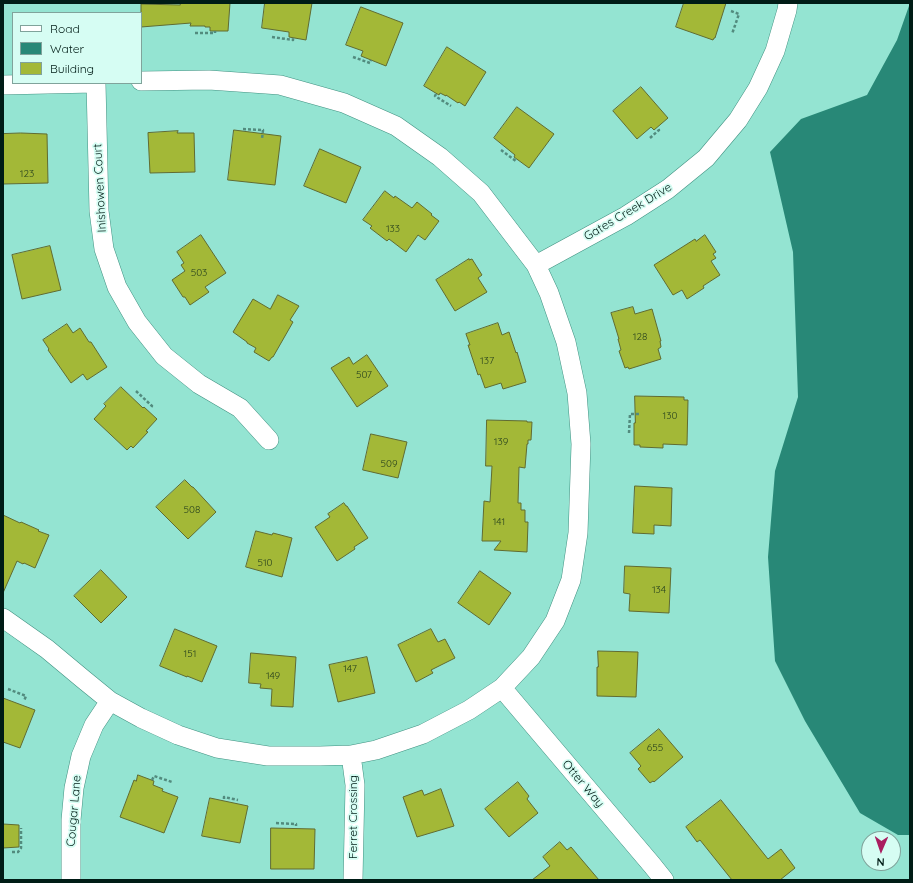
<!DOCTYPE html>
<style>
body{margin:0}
#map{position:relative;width:913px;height:883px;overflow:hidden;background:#94e4d2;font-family:Quicksand,sans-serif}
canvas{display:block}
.frame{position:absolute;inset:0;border:4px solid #001c16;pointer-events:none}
.legend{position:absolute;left:12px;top:12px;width:130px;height:72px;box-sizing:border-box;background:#d6fdf3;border:1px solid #80a39b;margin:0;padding:5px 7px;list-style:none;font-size:12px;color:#001c16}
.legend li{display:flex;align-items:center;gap:8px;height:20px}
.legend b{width:20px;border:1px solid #80a39b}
.north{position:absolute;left:861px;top:831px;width:40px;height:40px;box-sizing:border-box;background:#d6fdf3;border:1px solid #80a39b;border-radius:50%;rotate:182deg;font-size:11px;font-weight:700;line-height:16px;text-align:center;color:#001c16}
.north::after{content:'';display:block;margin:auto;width:14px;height:18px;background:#aa1e60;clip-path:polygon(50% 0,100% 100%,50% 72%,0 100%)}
</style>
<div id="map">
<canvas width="913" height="883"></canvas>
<div class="frame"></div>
<ul class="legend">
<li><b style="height:5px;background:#fff"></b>Road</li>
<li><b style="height:11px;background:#288877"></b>Water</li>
<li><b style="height:11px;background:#a3b837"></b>Building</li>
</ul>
<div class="north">N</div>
</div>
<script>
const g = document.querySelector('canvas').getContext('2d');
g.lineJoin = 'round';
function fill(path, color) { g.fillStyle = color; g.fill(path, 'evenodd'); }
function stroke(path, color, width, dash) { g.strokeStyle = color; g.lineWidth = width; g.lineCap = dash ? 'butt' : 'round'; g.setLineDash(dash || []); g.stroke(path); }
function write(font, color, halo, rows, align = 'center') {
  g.font = font + ' Quicksand,sans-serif'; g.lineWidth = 3.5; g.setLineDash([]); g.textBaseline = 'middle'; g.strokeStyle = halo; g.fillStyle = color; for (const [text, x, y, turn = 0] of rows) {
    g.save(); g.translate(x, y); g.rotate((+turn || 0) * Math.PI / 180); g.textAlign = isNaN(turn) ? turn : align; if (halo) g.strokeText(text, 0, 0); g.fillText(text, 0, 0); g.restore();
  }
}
const water = new Path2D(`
 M910,3v832h-12l-38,-22 -55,-92 -30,-60 -7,-104 7,-86 23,-74 -5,-145 -23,-100 31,-33 66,-24 30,-55z`);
const building = new Path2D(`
 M180,3h50l-2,28h-18v-4h-5v-1h-15l1,-3 -50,4v-23l39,1z
 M265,3h47l-6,37 -17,-3v-5l-27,-4z
 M684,3h42l-11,35h-1l-1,2 -37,-13z
 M361,7l42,16 -17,43 -25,-10 2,-5 -17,-6z
 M447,47l39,25 -21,34 -6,-4 -1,1 -12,-8v1l-6,-3 -1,2 -15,-9z
 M641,87l27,31 -14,12 -3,-3 -14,12 -24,-28z
 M517,107l37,27 -25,34 -15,-11 1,-2 -21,-17z
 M234,130l47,6 -6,49 -47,-5z
 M178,131l-1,2h17l1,39 -45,1 -2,-40z
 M21,133l26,1 1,49 -45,1v-50z
 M320,149l41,18 -15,36 -42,-17z
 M385,191l9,7 1,-2 17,12 5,-6 15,12 -1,1 8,6 -14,19 -7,-5 -12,17 -17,-13 -2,2 -17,-13 2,-2 -9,-6z
 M201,235l25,38 -21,14 4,5 -19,13 -5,-8h-2l-11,-17 13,-9 -4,-6 3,-2 -7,-11z
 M705,235l11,17 -3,2 3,4 -5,3 9,14 -17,11 1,2 -17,11 -5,-9 -9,5 -19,-30 41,-26 1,2z
 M50,246l11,44 -39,9 -10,-44z
 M469,259v1l3,-1 10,16 -4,3 9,14 -32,19 -19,-31z
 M278,295l21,11 -9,14 3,2 -20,35h-1l-3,4 -15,-9 2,-4 -9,-5v-1l-14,-10 20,-33 17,10z
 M633,307l2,7 17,-5 9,32h-1l1,6 -3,2 3,10 -32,10 -1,-2 -3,1 -6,-17 2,-1 -3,-11h1l-8,-26z
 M498,323l4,12 7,-3 7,21 1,-1 9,30 -23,7 -2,-6 -16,5 -5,-14 -2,1 -10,-30h2l-4,-11z
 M67,324l6,9 7,-5 9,14h2l16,25 -20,13 -4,-6 -12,9 -23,-33 1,-1 -6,-9z
 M367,355l21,31 -31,21 -26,-39 18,-11 4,7z
 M121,387l22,21 1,-1 13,12 -11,12 2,1 -15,16 -2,-2 -4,4 -33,-31 12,-13 -2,-2z
 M635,396l49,1v3h4l-1,45 -24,-1v4l-23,-1v-2h-6v-22h1z
 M487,420l40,1v1h5l-1,18h-3v4h-1l-2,24 -6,-1 -1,36h3v7h4v12h3l-1,30 -33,-2 7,-9h-19l2,-40 6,1 2,-36h-6z
 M371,434l36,8 -9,36 -35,-8z
 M185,480l7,7h1l23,25 -28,27 -32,-32z
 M635,486l37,2 -1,38 -17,-1v9l-21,-1z
 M344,503l2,3h1l21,32 -14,9 1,2 -18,12 -22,-34 15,-10 -2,-3z
 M3,515l17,8 1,-1 18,8 -1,1 11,4 -14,33 -11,-5 -1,1 -6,-3 -14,32z
 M256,531l16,4 1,-2 19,5 -10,39 -36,-10z
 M625,566l46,2 -2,45 -40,-2 1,-17 -6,-1z
 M101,570l26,27 -26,26 -27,-27z
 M480,571l31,22 -22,32 -31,-22z
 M175,629l42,17 -15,36 -15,-6v1l-27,-11z
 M431,629l7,13 7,-3 10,19 -24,12 2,3 -17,9 -18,-37z
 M598,651l40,1 -2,45 -39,-1v-29h1z
 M251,653l45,4 -3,50 -22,-1 1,-17 -12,-1 1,-4 -12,-1z
 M367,657l8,36 -37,9 -9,-37z
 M3,698l32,12 -15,38 -17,-6z
 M659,729l24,28 -29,25 -1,-1 -3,2 -12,-14 3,-3 -11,-13z
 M138,775l16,6 -1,4 10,4 -1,2 16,6 -14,36 -44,-16 14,-37 2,1z
 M518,782l11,14 -2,3 11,14 -29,24 -24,-28z
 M441,789l13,37 -37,11 -14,-40 19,-7 2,5z
 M210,798l38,8 -8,37 -38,-7z
 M721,800l47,59 13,-10 14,19 -15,12h-48l-32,-40 -3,2 -11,-15z
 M3,824l16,1v22l-16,1z
 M271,828l44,1 -1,40h-43z
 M560,842l7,8 4,-3 28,33h-67l18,-14 -7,-9z`);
const path = new Path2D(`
 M731,11l8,3 -7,20
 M195,33h20v-2
 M272,37l21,3v-2
 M353,57l17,6 1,-3
 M436,94l-1,2 16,10
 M243,129l20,1 -1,9
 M650,138l9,-8 -2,-2
 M501,150l15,11 1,-1
 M136,391l16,15 -2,2
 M629,433l1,-19h10
 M8,689l18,7 -2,5
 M152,780l2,-4 18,6
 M224,799v-2l14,3
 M276,823l20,1v2
 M12,852h6l3,-4v-20`);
const street = new Path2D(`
 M96,83l3,128 5,38 13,38 20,35 27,34 35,28 41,24 29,32
 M3,85l91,-2
 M536,265l90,-49 42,-27 38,-31 32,-38 20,-32 17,-37 12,-41 1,-7
 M3,618l44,31 36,30 27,22 31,17 37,17 39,13 51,8h52l31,-1 25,-5 47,-16 46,-24 33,-22 29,-31 24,-36 16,-41 7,-47 3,-89 -4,-51 -11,-51 -17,-49 -13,-28 -55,-72 -41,-36 -44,-31 -52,-23 -64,-18 -71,-5 -68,1
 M502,688l150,177 12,15
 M351,755l4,30 -2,95
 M71,880v-60l3,-32 7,-32 13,-31 16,-24`);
const numberNames = [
 ["123",27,174],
 ["133",393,229],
 ["503",199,273],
 ["128",640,337],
 ["137",487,361],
 ["507",364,375],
 ["130",670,416],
 ["139",501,442],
 ["509",389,464],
 ["508",192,510],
 ["141",499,522],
 ["510",265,563],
 ["134",659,590],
 ["151",190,654],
 ["147",350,669],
 ["149",273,676],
 ["655",655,748]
];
const streetNames = [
 ["Inishowen Court",100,188,-93],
 ["Gates Creek Drive",628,212,-31],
 ["Otter Way",583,784,50],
 ["Cougar Lane",74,811,-85],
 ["Ferret Crossing",353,817,-90]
];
fill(water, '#288877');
fill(building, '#a3b837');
stroke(building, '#606b31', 1);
stroke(street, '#409181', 20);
stroke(path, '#528b7e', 2.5, [3, 2]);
stroke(street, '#fff', 19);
write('10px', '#29431e', null, numberNames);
write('12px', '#001c16', '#d6fdf3', streetNames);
</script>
